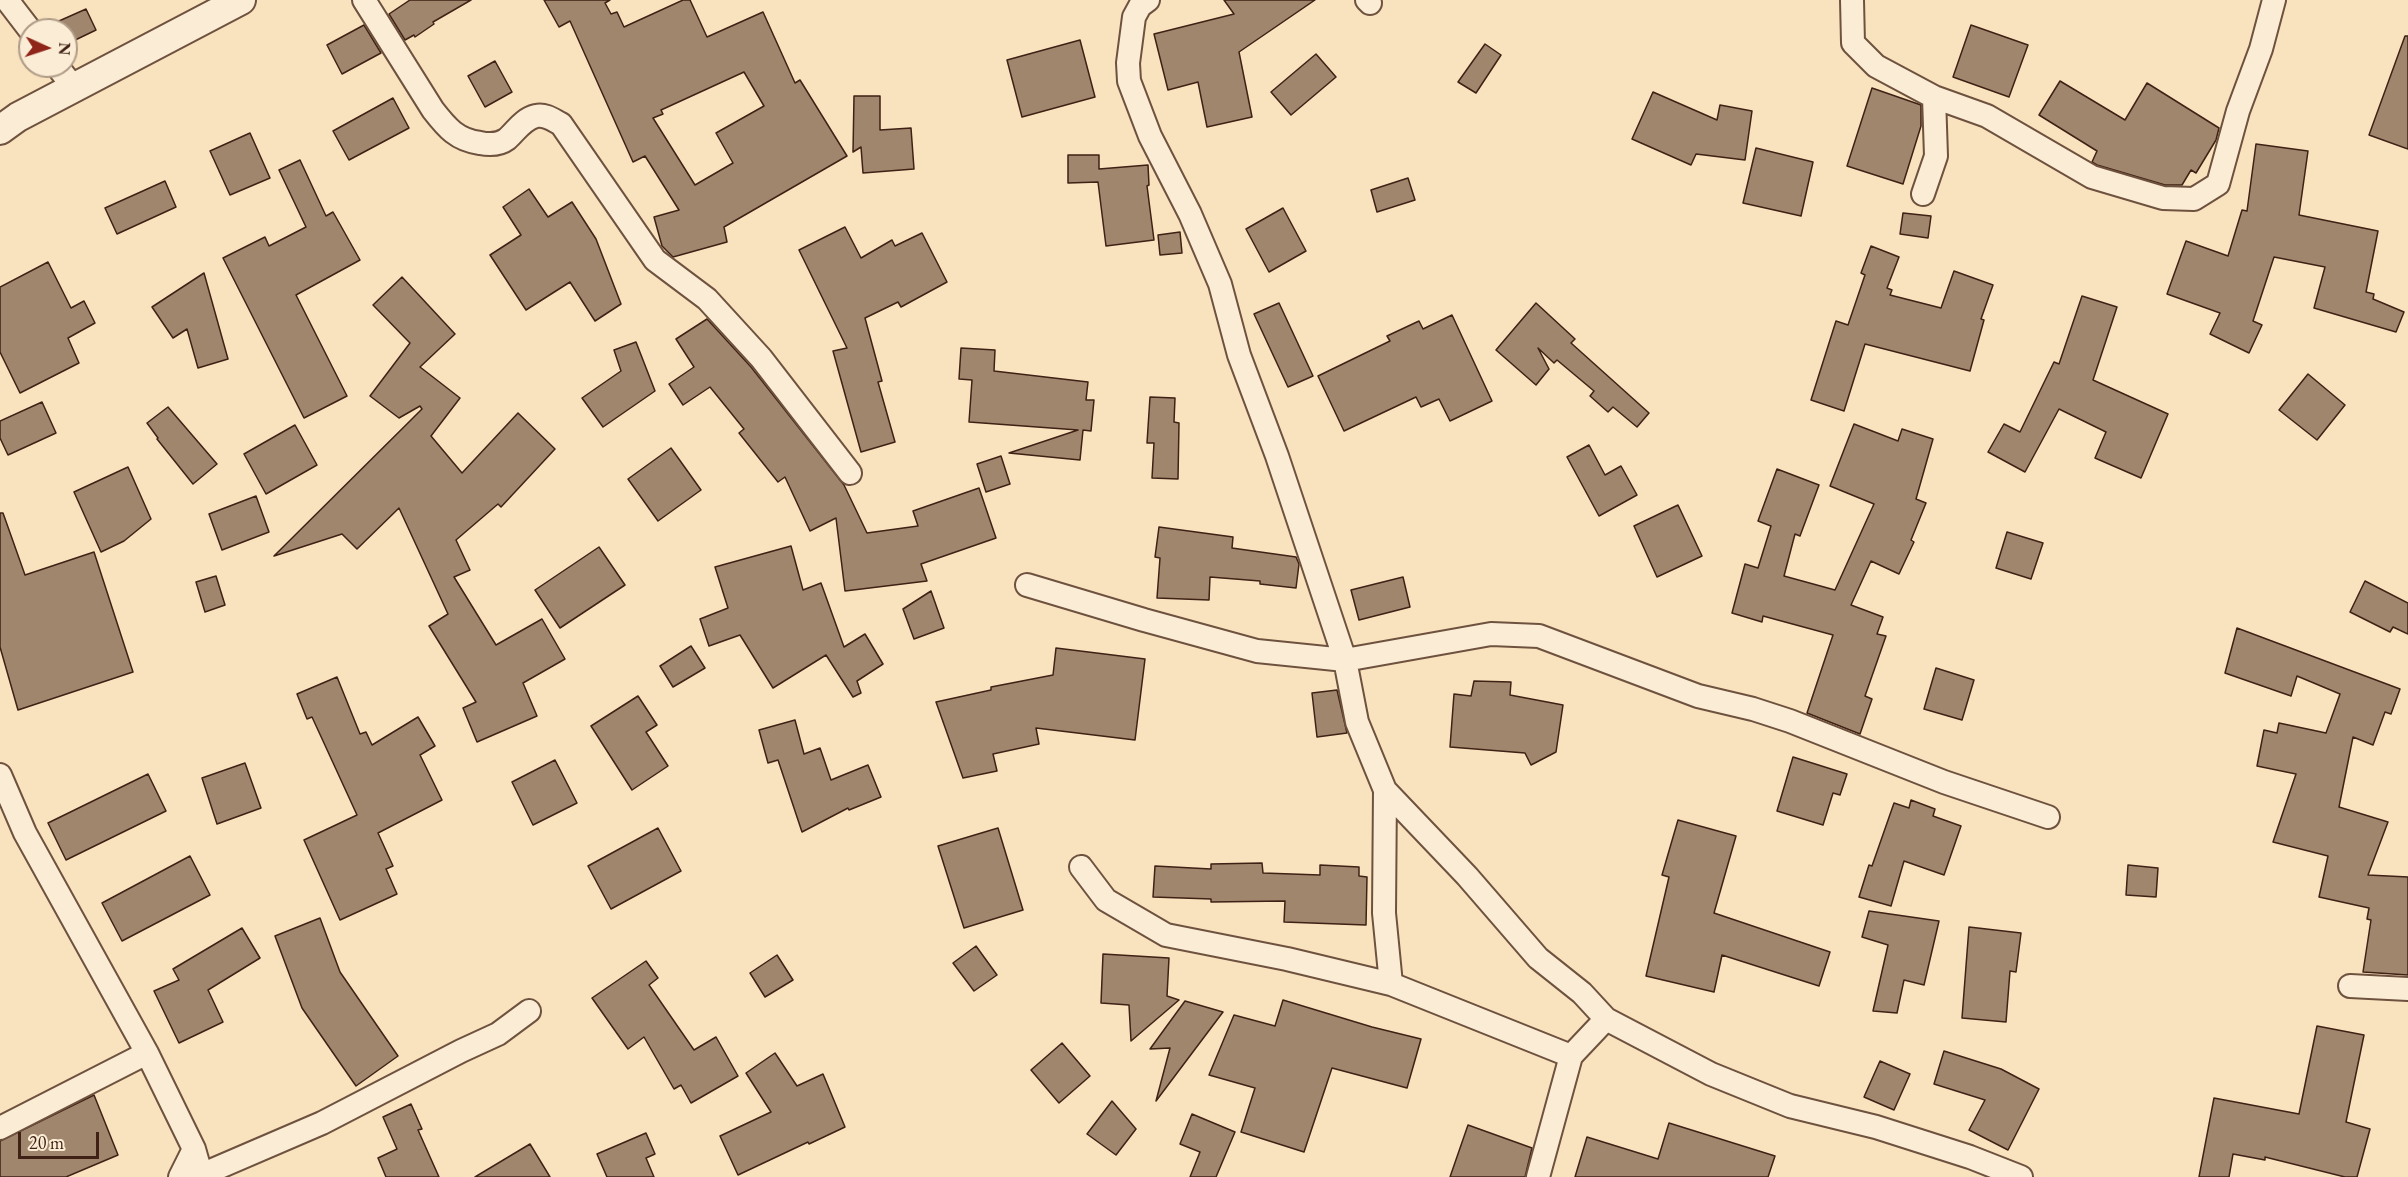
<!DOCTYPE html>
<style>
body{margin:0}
#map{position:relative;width:2408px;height:1177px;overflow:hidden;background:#f9e3be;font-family:"EB Garamond",serif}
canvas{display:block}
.north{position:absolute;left:18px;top:18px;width:60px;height:60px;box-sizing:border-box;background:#fbedd5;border:2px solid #b09b88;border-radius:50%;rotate:93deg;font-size:16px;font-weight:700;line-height:24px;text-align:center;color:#3f2115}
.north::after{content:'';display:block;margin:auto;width:21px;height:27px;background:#8f2418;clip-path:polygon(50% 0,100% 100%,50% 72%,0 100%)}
.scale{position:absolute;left:18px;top:1132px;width:81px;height:27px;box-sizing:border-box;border:3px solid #3f2115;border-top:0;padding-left:8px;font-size:18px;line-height:21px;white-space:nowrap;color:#3f2115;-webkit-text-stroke:4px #fbedd5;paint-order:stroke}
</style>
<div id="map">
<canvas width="2408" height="1177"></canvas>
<div class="north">N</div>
<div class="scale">20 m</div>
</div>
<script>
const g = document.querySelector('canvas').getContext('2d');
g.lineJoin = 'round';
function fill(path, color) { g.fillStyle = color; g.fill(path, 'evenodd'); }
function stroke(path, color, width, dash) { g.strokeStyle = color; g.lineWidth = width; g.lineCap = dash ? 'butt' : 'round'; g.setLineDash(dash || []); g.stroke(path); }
const building = new Path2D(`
 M410,0h61l-38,22 1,2 -19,13 -1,-2 -9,5 -16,-26z
 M544,0h66l-5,3 6,11 6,-2 7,15 59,-27h7l17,37 56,-25 32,71 5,-3 47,76 -123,71 3,15 -54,15 -11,-11 -8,-29 25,-7 -34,-54 -12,6 -63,-141 -11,6zM744,72l20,34 -48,27 17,30 -38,22 -42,-67 10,-4 -2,-4z
 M1224,0h91l-76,52 13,65 -45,10 -9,-45 -30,8 -14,-56 80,-20z
 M86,9l10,21 -27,13 -3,-13h-3l-4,-9z
 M364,25l17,28 -39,21 -15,-29z
 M1971,25l57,20 -19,52 -56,-20z
 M2405,36h3v113l-39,-14z
 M1080,40l15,57 -73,20 -15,-57z
 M1485,44l16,11 -25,38 -18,-11z
 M1316,54l20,23 -45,38 -20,-23z
 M495,61l17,31 -27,15 -17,-31z
 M2060,81l65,39 22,-37 72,45 -3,12 -20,33 -5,-3 -9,15h-17l-68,-20 -5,-3 5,-11 -58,-36z
 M1872,88l49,17v21l-18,58 -56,-18z
 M1653,92l64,28 3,-15 32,6 -7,49 -49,-6 -5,11 -59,-26z
 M854,96h26v34l31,-2 3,41 -51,4 -2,-26 -8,5z
 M393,98l16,30 -60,32 -16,-29z
 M250,133l20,45 -40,17 -20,-44z
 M2256,144l52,7 -9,64 79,16 -12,61 8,2 -1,5 31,13 -8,20 -82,-24 11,-41 -51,-10 -21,64 9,4 -13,28 -39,-19 10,-21 -53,-19 19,-53 42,15 14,-46 5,1z
 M1756,148l57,14 -12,54 -58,-13z
 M1068,155h31v14l49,-4 1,20 -2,1 7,54 -48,6 -8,-64 -30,1z
 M300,160l26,56 7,-4 27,48 -64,35 51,101 -43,22 -81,-160 42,-21 4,9 37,-19 -27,-57z
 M1408,178l7,22 -38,12 -6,-22z
 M165,181l11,26 -59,27 -12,-26z
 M529,189l19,28 24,-15 24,37 25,65 -26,17 -25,-39 -44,28 -36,-55 31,-20 -18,-28z
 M1283,208l23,43 -37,21 -23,-43z
 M1903,213l28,3 -3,22 -28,-4z
 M845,227l16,31 31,-18 3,6 27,-13 25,49 -46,25 -3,-5 -33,16 17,63 -4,1 17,60 -34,10 -28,-101 14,-3 -48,-98z
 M1180,232l2,21 -22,2 -2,-20z
 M1871,246l28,11 -12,31 5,2 -2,5 51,13 13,-37 39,14 -12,34 3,1 -14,51 -105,-27 -21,67 -33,-11 25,-79 12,4 17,-50 -4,-2z
 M48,262l23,46 13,-7 11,22 -27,15 11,25 -59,30 -20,-41v-65z
 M204,273l24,86 -30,9 -11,-39 -14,9 -21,-31z
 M402,277l53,57 -35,33 40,31 -29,38 31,37 56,-60 37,36 -54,58 -3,-3 -42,36 14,30 -16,7 42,68 46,-26 23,40 -42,24 14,33 -60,26 -14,-34 13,-6 -47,-76 19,-12 -49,-106 -42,41 -15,-15 -68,22 148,-147 -2,-3 -21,12 -29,-22 40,-53 -37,-38z
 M2082,296l35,11 -24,73 75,34 -27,64 -46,-20 11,-26 -47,-23 -34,63 -37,-20 16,-28 16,8 34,-70 5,2z
 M1279,303l34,73 -25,11 -34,-73z
 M1536,303l39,36 -4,4 78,70 -12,14 -24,-20 -5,5 -18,-16 4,-5 -37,-31 -3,3 -16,-15 11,21 -13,16 -40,-35z
 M1452,315l40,86 -42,20 -11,-22 -18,8 -5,-10 -72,34 -26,-55 72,-35 -3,-5 32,-15 4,8z
 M707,319l44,48 93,118 23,48 51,-7 -5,-15 66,-23 17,50 -75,26 6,17 -82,10 -9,-73 -26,13 -25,-54 -7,5 -39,-49 5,-4 -34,-42 -27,18 -14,-21 25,-17 -18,-28z
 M636,342l19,49 -52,36 -21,-29 39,-27 -7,-21z
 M961,348l34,2 -1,21 94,11 -2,18h8l-3,31 -8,-1 -3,30 -71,-7 69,-23 -109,-8 3,-42 -13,-1z
 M2308,374l37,31 -28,35 -38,-30z
 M1150,397l25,1 -1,24 5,1 -1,56 -26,-1 2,-35h-7z
 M42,402l14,31 -48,22 -8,-17v-17z
 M168,407l49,57 -24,20 -36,-45 1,-1 -11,-15z
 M1854,424l44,17 4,-12 31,10 -17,60 10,4 -15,37 3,2 -15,32 -28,-13 -20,44 32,12 -6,17 9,2 -21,60 7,3 -12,35 -53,-21 26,-78 -70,-19 -1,6 -30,-9 13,-49 13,4 13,-42 -13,-5 19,-52 42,16 -19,51 -5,-2 -11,42 51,14 39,-86 -44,-18z
 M295,425l22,40 -51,29 -22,-40z
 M1589,445l16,30 16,-9 16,29 -38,21 -32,-59z
 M671,448l30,42 -43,31 -30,-42z
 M1001,456l9,28 -24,8 -9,-28z
 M128,467l23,52 -27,22 -23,11 -27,-60z
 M256,496l13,36 -47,18 -13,-36z
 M1678,505l24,51 -45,21 -23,-51z
 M0,513h3l22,62 69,-23 39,120 -115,38 -18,-63z
 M1159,527l74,10 -1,11 64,9 3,7 -3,24 -36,-4v-3l-50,-4 -1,23 -52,-2 3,-40 -5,-1z
 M2007,532l36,11 -12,36 -35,-11z
 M791,546l12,44 18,-7 23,64 21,-13 18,30 -26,17 4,12 -8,4 -27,-42 -53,33 -33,-53 -31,11 -9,-27 28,-11 -13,-41z
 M599,547l26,38 -65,43 -25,-38z
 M216,576l9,29 -20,7 -9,-30z
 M1403,577l7,30 -51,13 -8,-30z
 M2365,581l43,22v31l-15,-7 -3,5 -40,-20z
 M931,591l13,37 -30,11 -11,-30z
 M2237,628l163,61 -9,25 -6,-2 -12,33 -20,-8 -14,70 49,15 -20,53 40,2v98l-45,-3 8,-52 -4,-1 2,-11 -50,-11 9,-41 -55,-14 23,-68 -39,-8 7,-36 13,3 2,-10 47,10 14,-39 -43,-18 -6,20 -66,-23z
 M691,646l14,22 -32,19 -13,-21z
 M1056,648l89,11 -10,81 -99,-12 3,16 -46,10 4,17 -34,7 -27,-76 55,-12v-3l62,-12z
 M1936,668l38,12 -12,40 -38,-11z
 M337,677l23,57 6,-2 6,13 46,-28 17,29 -15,9 22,45 -64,33 15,33 -7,3 11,25 -57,26 -36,-80 53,-25 -45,-98 -5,2 -10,-25z
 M1474,681l37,1 -1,13 53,10 -7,47 -25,13 -6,-12 -75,-6 4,-53 17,2z
 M1337,690l10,43 -30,4 -5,-44z
 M638,696l19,29 -11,7 22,34 -36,24 -41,-64z
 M795,720l9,34 16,-6 11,32 37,-15 13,32 -32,13 -1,-2 -46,24 -24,-72 -10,3 -9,-33z
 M1793,757l54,17 -7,21 -7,-2 -10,32 -46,-14z
 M555,760l22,43 -44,22 -21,-43z
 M245,763l16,45 -44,16 -15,-46z
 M148,774l18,37 -100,49 -18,-37z
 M1911,800l24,9 -2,7 28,10 -17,49 -40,-14 -13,45 -32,-9 10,-32 3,1 22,-63 15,5z
 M1678,820l58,16 -22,77 116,39 -11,34 -97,-31 -8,37 -68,-16 23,-99 -7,-2z
 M658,828l23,43 -70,38 -23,-43z
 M998,828l25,82 -59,18 -26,-82z
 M190,856l20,39 -88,46 -20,-38z
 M1262,863l1,10 57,2v-10l39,2v9l8,1 -1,48 -82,-3 1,-21 -74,1v-3l-58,-2 2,-31 56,3v-5z
 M2128,865l30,3 -2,29 -30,-2z
 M1869,911l70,10 -15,64 -20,-5 -7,33 -24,-2 15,-66 -26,-8z
 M320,918l20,54 58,84 -42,30 -54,-78 -27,-72z
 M1969,927l52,6 -5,39 -6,-1 -4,51 -44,-4z
 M242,928l18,30 -52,32 15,32 -44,21 -25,-52 25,-11 -6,-11z
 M976,946l21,29 -23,16 -21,-28z
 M1103,954l66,4 -2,38 12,4 -48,41 -2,-36 -28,-2z
 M777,955l16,25 -28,17 -15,-24z
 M646,961l12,17 -9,7 45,65 22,-13 22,39 -47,27 -10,-18 -7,4 -30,-52 -16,12 -36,-51z
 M1283,1000l89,27 49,12 -14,49 -75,-20 -28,84 -63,-20 14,-44 -46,-13 25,-60 41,11z
 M1185,1001l38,11 -67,89 14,-53 -20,1z
 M2317,1026l47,9 -18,87 24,7 -13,48h-12l-80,-20v3l-32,-6 -4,23h-30l15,-79 85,16z
 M1062,1043l28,33 -31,27 -28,-33z
 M1944,1051l57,18 38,20 -31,61 -39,-20 16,-30 -51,-16z
 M775,1053l22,33 26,-12 22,53 -36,17 -1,-2 -70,33 -18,-39 51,-24 -25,-39z
 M1880,1061l30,13 -16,36 -30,-13z
 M94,1095l24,60 -52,22h-66v-36z
 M1112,1101l24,28 -20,26 -29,-21z
 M411,1104l11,25 -4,1 21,47h-53l-8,-19 19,-9 -14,-32z
 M1192,1114l43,18 -19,45h-26l10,-25 -20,-8z
 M1669,1123l106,33 -7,21h-193l12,-40 71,22z
 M1468,1125l64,23 -7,29h-75z
 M646,1133l9,21 -9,4 8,19h-47l-10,-23z
 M530,1144l20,33h-75z`);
const minor = new Path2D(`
 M7,0l23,30
 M364,0l69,110c14,18 24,30 47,33 10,2 19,2 27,-4 9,-8 16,-20 29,-23 10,-2 17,4 25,8l94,136 52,39 54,59 89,115
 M1148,0l-8,6 -6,11 -6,46 1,18 21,55 40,78 30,70 19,71 38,101 68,204 12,62 28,68 82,86 71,82 44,35 24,26 105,55 79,32 86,21 94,30 51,20
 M1367,0l3,3
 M1852,0l1,43 23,23 58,31 53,19 105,61 71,21 31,1 24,-15 20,-73 23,-62 13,-49
 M57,66l17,22
 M1923,194l13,-38 -2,-59
 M1027,585l117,35 113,31 49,5 39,4 146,-26 48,2 159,60 55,13 37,12 154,61 104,35
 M0,775l25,58 122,220 47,96 8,28
 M1385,790l-1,123 7,71
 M1081,867l25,33 60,35 121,24 104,25 180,72
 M2350,986l58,3
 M0,1128l147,-75
 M201,1175l121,-52 139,-72 37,-17 31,-23
 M180,1177l14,-28
 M1538,1177l33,-121 35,-37`);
const tertiary = new Path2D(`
 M0,130l18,-13 223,-117`);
fill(building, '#a0866d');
stroke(building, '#3f2115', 1.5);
stroke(minor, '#6e523f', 26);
stroke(tertiary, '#6e523f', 32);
stroke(minor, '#fbedd5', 22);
stroke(tertiary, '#fbedd5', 28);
</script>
